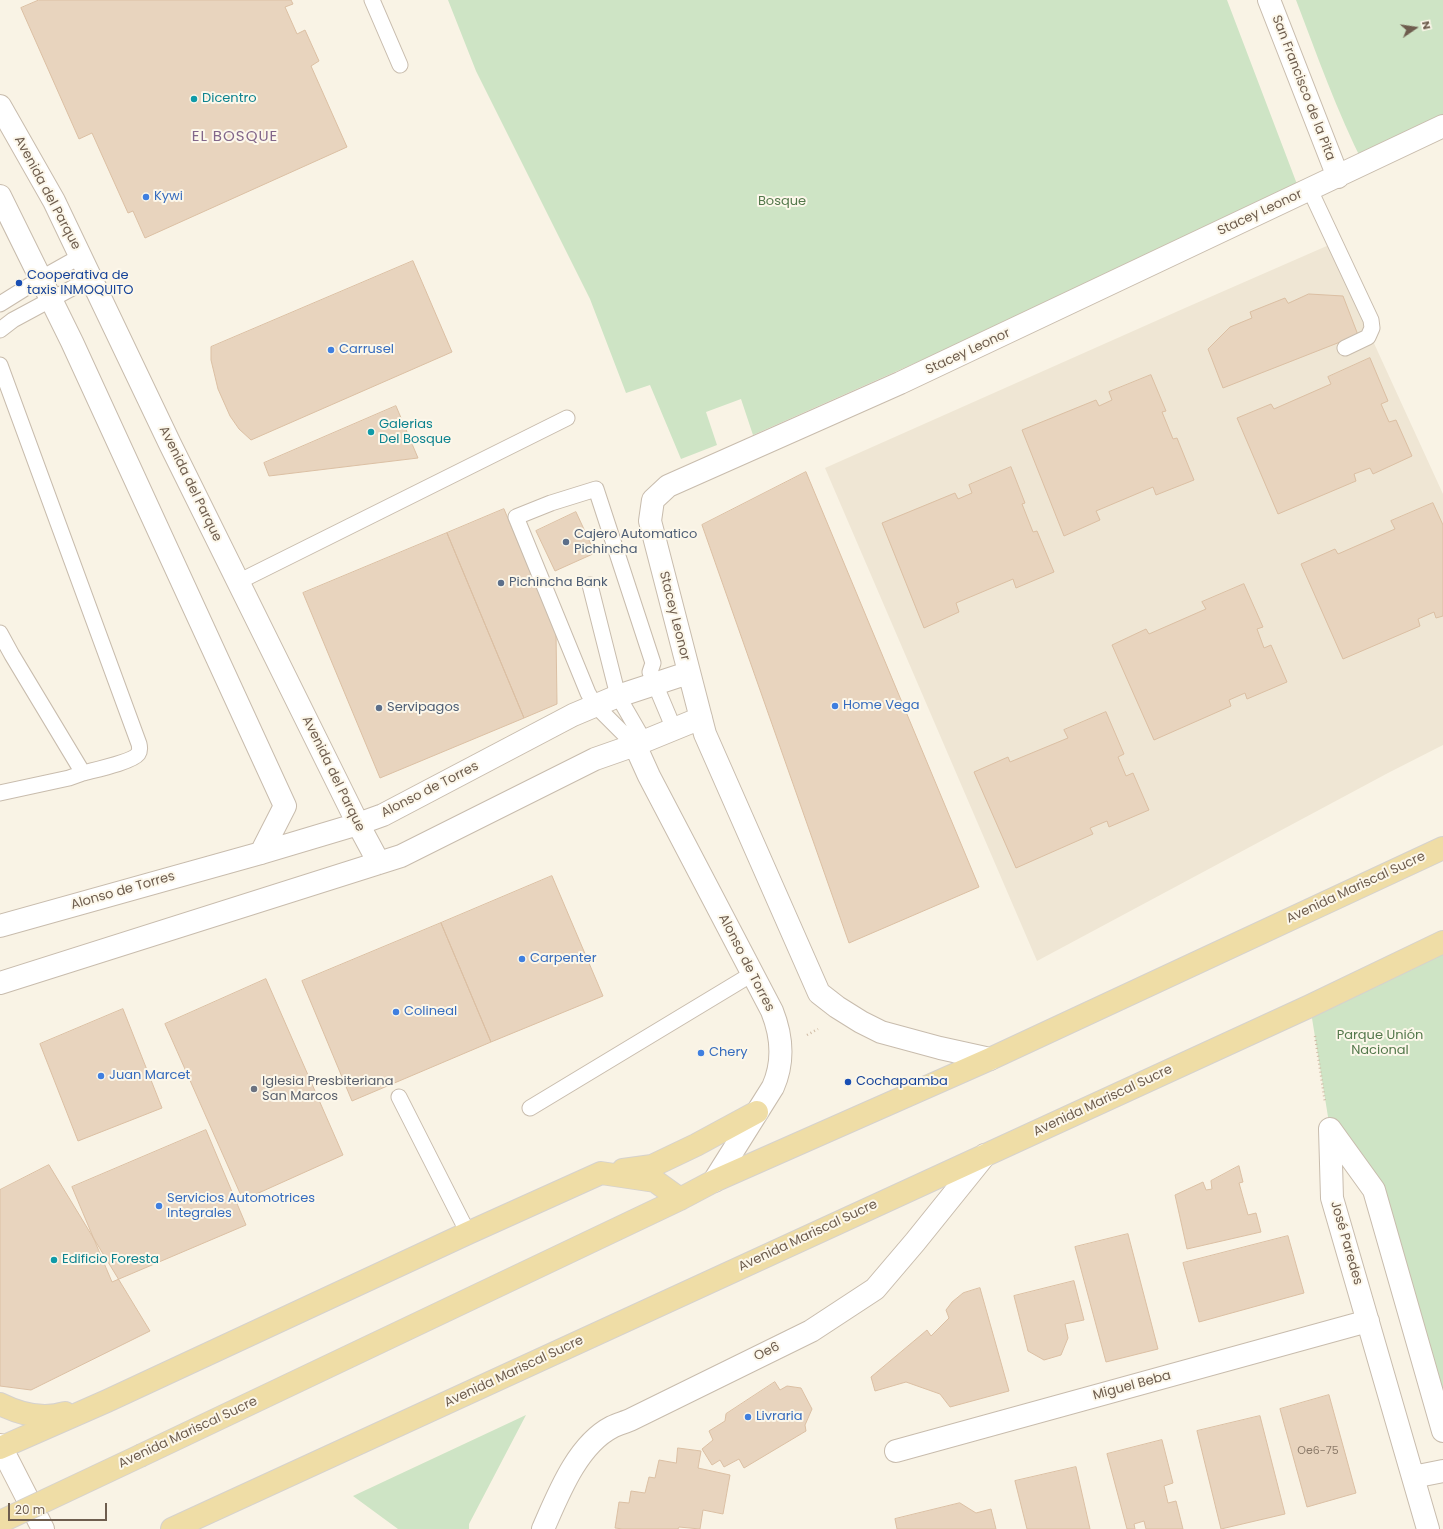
<!DOCTYPE html>
<meta charset="utf-8">
<style>
body{margin:0}
#map{position:relative;width:1443px;height:1529px;overflow:hidden;background:#f9f3e5;font-family:Poppins,sans-serif}
canvas{display:block}
.north{position:absolute;left:1395px;top:8px;width:40px;height:40px;-webkit-text-stroke:3px #fcf7ea;paint-order:stroke;rotate:77deg;font-size:11px;font-weight:700;line-height:16px;text-align:center;color:#6e5d4e}
.north::after{content:'';display:block;margin:auto;width:14px;height:18px;background:#6e5d4e;clip-path:polygon(50% 0,100% 100%,50% 72%,0 100%)}
.scale{position:absolute;left:8px;top:1503px;width:99px;height:18px;box-sizing:border-box;border:2px solid #6e5d4e;border-top:0;padding-left:5px;font-size:12px;line-height:14px;white-space:nowrap;color:#6e5d4e;-webkit-text-stroke:3px #fcf7ea;paint-order:stroke}
</style>
<div id="map">
<canvas width="1443" height="1529"></canvas>
<div class="north">N</div>
<div class="scale">20 m</div>
</div>
<script>
const g = document.querySelector('canvas').getContext('2d');
g.lineJoin = 'round';
function fill(path, color) { g.fillStyle = color; g.fill(path, 'evenodd'); }
function stroke(path, color, width, dash) { g.strokeStyle = color; g.lineWidth = width; g.lineCap = dash ? 'butt' : 'round'; g.setLineDash(dash || []); g.stroke(path); }
function write(font, color, halo, rows, align = 'center') {
  g.font = font + ' Poppins,sans-serif'; g.lineWidth = 4; g.setLineDash([]); g.textBaseline = 'middle'; g.strokeStyle = halo; g.fillStyle = color; for (const [text, x, y, turn = 0] of rows) {
    g.save(); g.translate(x, y); g.rotate((+turn || 0) * Math.PI / 180); g.textAlign = isNaN(turn) ? turn : align; if (halo) g.strokeText(text, 0, 0); g.fillText(text, 0, 0); g.restore();
  }
}
const residential = new Path2D(`
 M1329,245l114,249v251l-55,28 -351,188 -212,-493 360,-160z`);
const green = new Path2D(`
 M448,0h779l73,192 -547,243 -12,-36 -35,13 11,33 -36,14 -31,-74 -24,8 -36,-94 -114,-228z
 M1296,0h147v125l-79,40c-27,-53 -47,-110 -68,-165z
 M1443,944v487l-69,-241 -44,-61 -20,-123z
 M526,1415l-57,109v5h-71l-45,-33z`);
const building = new Path2D(`
 M39,0h252l2,4 -8,3 12,27 8,-4 14,31 -8,5 36,81 -202,91 -12,-27 -5,2 -36,-80 -13,6 -58,-131z
 M413,261l39,91 -201,88 -12,-11 -9,-13 -12,-27 -7,-29v-13z
 M1309,294l34,2 15,39 -135,53 -15,-39 22,-22 22,-9 -2,-6 35,-14 3,5z
 M1370,358l18,43 -7,3 8,18 7,-2 16,36 -39,18 -3,-6 -16,6 2,7 -78,33 -41,-96 34,-14 3,5 57,-25 -3,-7z
 M1151,375l15,36 -4,1 11,27 4,-1 17,42 -38,15 -3,-8 -57,24 4,9 -36,16 -42,-106 74,-30 3,6 13,-6 -3,-8z
 M396,406l22,52 -149,18 -5,-13z
 M1011,467l14,36 -3,1 11,28 4,-1 17,41 -38,16 -3,-9 -57,24 3,9 -35,16 -42,-105 73,-30 3,6 14,-6 -3,-8z
 M806,472l173,415 -130,56 -147,-418z
 M1433,503l10,22v91l-7,2 -2,-6 -16,7 2,7 -77,33 -42,-95 34,-15 3,5 57,-25 -4,-8z
 M504,509l52,124 1,71 -33,14 -77,-185z
 M576,512l19,41 -40,18 -19,-40z
 M447,533l77,185 -144,60 -77,-185z
 M1244,584l19,43 -6,2 7,19 7,-3 16,37 -40,17 -2,-6 -16,7 2,6 -77,34 -42,-95 34,-16 3,5 57,-25 -4,-7z
 M1106,712l18,42 -6,3 8,19 7,-3 16,37 -40,17 -2,-6 -17,7 3,6 -77,34 -42,-96 34,-15 2,5 58,-24 -4,-8z
 M552,876l51,120 -112,46 -50,-119z
 M441,923l50,119 -139,59 -50,-120z
 M266,979l77,176 -100,45 -78,-176z
 M123,1009l39,99 -84,33 -38,-97z
 M206,1130l40,95 -134,57 -40,-95z
 M49,1165l101,166 -119,59 -31,-4v-196z
 M1239,1166l4,16 -4,1 9,32 8,-2 5,19 -74,17 -12,-54 28,-13 3,8 6,-1 -1,-8z
 M1128,1234l30,115 -52,13 -31,-115z
 M1288,1236l16,57 -105,29 -16,-59z
 M1074,1281l10,39 -19,4 3,14 -7,17 -17,5 -16,-9 -14,-55z
 M980,1288l29,103 -59,16 -10,-13 -34,-12 -31,9 -4,-14 56,-47 4,6 18,-18 -3,-8 6,-8 11,-9z
 M775,1382l5,8 7,-4 14,2 11,21 -7,16 1,6 -62,37 -5,-9 -15,8 -4,-7 -8,5 -10,-16 11,-9 -4,-9 16,-10 1,-7z
 M1329,1395l27,98 -49,14 -27,-98z
 M1260,1416l25,98 -64,15 -24,-98z
 M1162,1440l11,43 -9,3 4,17 8,-2 7,28h-37l-2,-8 -10,3 1,5h-8l-20,-75z
 M678,1448l23,3 -3,17 32,7 -7,39 -20,-4 -3,19 -21,-2 -1,2h-55l-8,-1 4,-26 10,1 2,-12 14,2 4,-16 6,1 4,-18 17,3z
 M1076,1467l14,62h-63l-12,-48z
 M960,1503l16,10 15,-4 5,20h-99l-2,-10z`);
const path = new Path2D(`
 M807,1035l11,-6
 M1315,1036l10,66`);
const lane = new Path2D(`
 M372,0l28,65
 M1310,190l61,130 1,8 -4,9 -23,11
 M0,304l40,-25 41,-23
 M0,330l13,-10 78,-42
 M0,365l139,379c1,4 1,7 -1,10 -6,8 -44,16 -55,19l-71,-118 -12,-22
 M238,582l329,-164
 M590,585l28,111 26,45
 M635,745l-40,-40 -7,-12 -72,-176 35,-14 45,-14 57,174 -3,9 24,57
 M0,793l69,-15 14,-5
 M399,1097l69,136
 M530,1108l222,-134`);
const street = new Path2D(`
 M1269,0l69,177
 M0,106l54,95 116,243 188,380 21,39
 M0,196l72,146 213,464 -24,47
 M635,745l14,31 123,235c10,25 12,51 1,76l-59,94
 M0,926l261,-73 97,-29 25,-9 190,-100 45,-19 70,-23
 M0,983l401,-127 194,-97 40,-14 66,-27
 M990,1059l-50,-11 -59,-16 -20,-10 -24,-15 -18,-14 -114,-259 -55,-213 3,-21 15,-14 232,-103 543,-257
 M1330,1129l2,69 96,331
 M1330,1129l44,61 69,241
 M896,1451l472,-130
 M1413,1477l30,-6
 M543,1529c15,-34 34,-84 69,-102 6,-3 14,-5 20,-8l179,-88 64,-42 40,-47 70,-87`);
const secondary = new Path2D(`
 M0,1445l43,84`);
const primary = new Path2D(`
 M623,1170l29,-4 44,-21 61,-33
 M0,1404c20,10 43,16 65,9
 M0,1448l107,-47 361,-168 133,-60 54,8 25,18
 M142,1455l538,-256 34,-18 276,-122 453,-211
 M172,1529l1138,-523 133,-64`);
const primaryBridge = new Path2D(`
 M0,1522l142,-67`);
const markers = [
 [194,99,4,"#0f9aa8"],
 [146,197,4,"#3f7fe0"],
 [19,283,4,"#1a4fb4"],
 [331,350,4,"#3f7fe0"],
 [371,432,4,"#0f9aa8"],
 [566,542,4,"#5c6f8a"],
 [501,583,4,"#5c6f8a"],
 [835,706,4,"#3f7fe0"],
 [379,708,4,"#5c6f8a"],
 [522,959,4,"#3f7fe0"],
 [396,1012,4,"#3f7fe0"],
 [701,1053,4,"#3f7fe0"],
 [101,1076,4,"#3f7fe0"],
 [848,1082,4,"#1a4fb4"],
 [254,1089,4,"#6b7280"],
 [159,1206,4,"#3f7fe0"],
 [54,1260,4,"#0f9aa8"],
 [748,1417,4,"#3f7fe0"]
];
const numberNames = [
 ["Oe6-75",1318,1451]
];
const streetNames = [
 ["San Francisco de la Pita",1303,88,69],
 ["Avenida del Parque",47,193,62],
 ["Stacey Leonor",1260,213,-25],
 ["Stacey Leonor",968,352,-25],
 ["Avenida del Parque",190,484,64],
 ["Stacey Leonor",674,616,76],
 ["Avenida del Parque",333,774,64],
 ["Alonso de Torres",430,790,-27],
 ["Avenida Mariscal Sucre",1356,888,-25],
 ["Alonso de Torres",123,891,-16],
 ["Alonso de Torres",746,963,63],
 ["Avenida Mariscal Sucre",1103,1101,-25],
 ["Avenida Mariscal Sucre",808,1236,-25],
 ["José Paredes",1346,1243,74],
 ["Oe6",767,1352,-26],
 ["Avenida Mariscal Sucre",514,1372,-25],
 ["Miguel Beba",1132,1386,-15],
 ["Avenida Mariscal Sucre",188,1433,-25]
];
const cultureNames = [
 ["Dicentro",202,99],
 ["Galerias",379,425],
 ["Del Bosque",379,440],
 ["Edificio Foresta",62,1260]
];
const shopNames = [
 ["Kywi",154,197],
 ["Carrusel",339,350],
 ["Home Vega",843,706],
 ["Carpenter",530,959],
 ["Colineal",404,1012],
 ["Chery",709,1053],
 ["Juan Marcet",109,1076],
 ["Servicios Automotrices",167,1199],
 ["Integrales",167,1214],
 ["Livraria",756,1417]
];
const parkNames = [
 ["Bosque",782,202],
 ["Parque Unión",1380,1036],
 ["Nacional",1380,1051]
];
const transitNames = [
 ["Cooperativa de",27,276],
 ["taxis INMOQUITO",27,291],
 ["Cochapamba",856,1082]
];
const serviceNames = [
 ["Cajero Automatico",574,535],
 ["Pichincha",574,550],
 ["Pichincha Bank",509,583],
 ["Servipagos",387,708]
];
const worshipNames = [
 ["Iglesia Presbiteriana",262,1082],
 ["San Marcos",262,1097]
];
const quarterNames = [
 ["EL BOSQUE",235,137]
];
fill(residential, '#efe6d4');
fill(green, '#cee4c5');
fill(building, '#e8d4be');
stroke(building, '#dbbfa3', 1);
stroke(lane, '#c8bcad', 17);
stroke(street, '#c8bcad', 24);
stroke(secondary, '#cbbdac', 24);
stroke(primary, '#d6d2cd', 24);
stroke(path, '#cfbaa4', 2.5, [1, 3]);
stroke(lane, '#fff', 15);
stroke(street, '#fff', 22);
stroke(secondary, '#fff', 22);
stroke(primary, '#efdda6', 22);
stroke(primaryBridge, '#d6d2cd', 24, []);
stroke(primaryBridge, '#efdda6', 22);
for (const [x, y, r, color] of markers) { const dot = new Path2D(); dot.arc(x, y, r, 0, 2 * Math.PI); g.fillStyle = color; g.fill(dot); stroke(dot, '#fcf7ea', 1.5); }
write('11px', '#8c7b6a', null, numberNames);
write('13px', '#6e5d4e', '#fcf7ea', streetNames);
write('13px', '#0d838f', '#fcf7ea', cultureNames, 'left');
write('13px', '#366cbe', '#fcf7ea', shopNames, 'left');
write('13px', '#53784b', '#fcf7ea', parkNames);
write('13px', '#164399', '#fcf7ea', transitNames, 'left');
write('13px', '#4e5e75', '#fcf7ea', serviceNames, 'left');
write('13px', '#5b616d', '#fcf7ea', worshipNames, 'left');
g.letterSpacing = '1px';
write('15px', '#82668a', '#fcf7ea', quarterNames);
g.letterSpacing = '0px';
</script>
